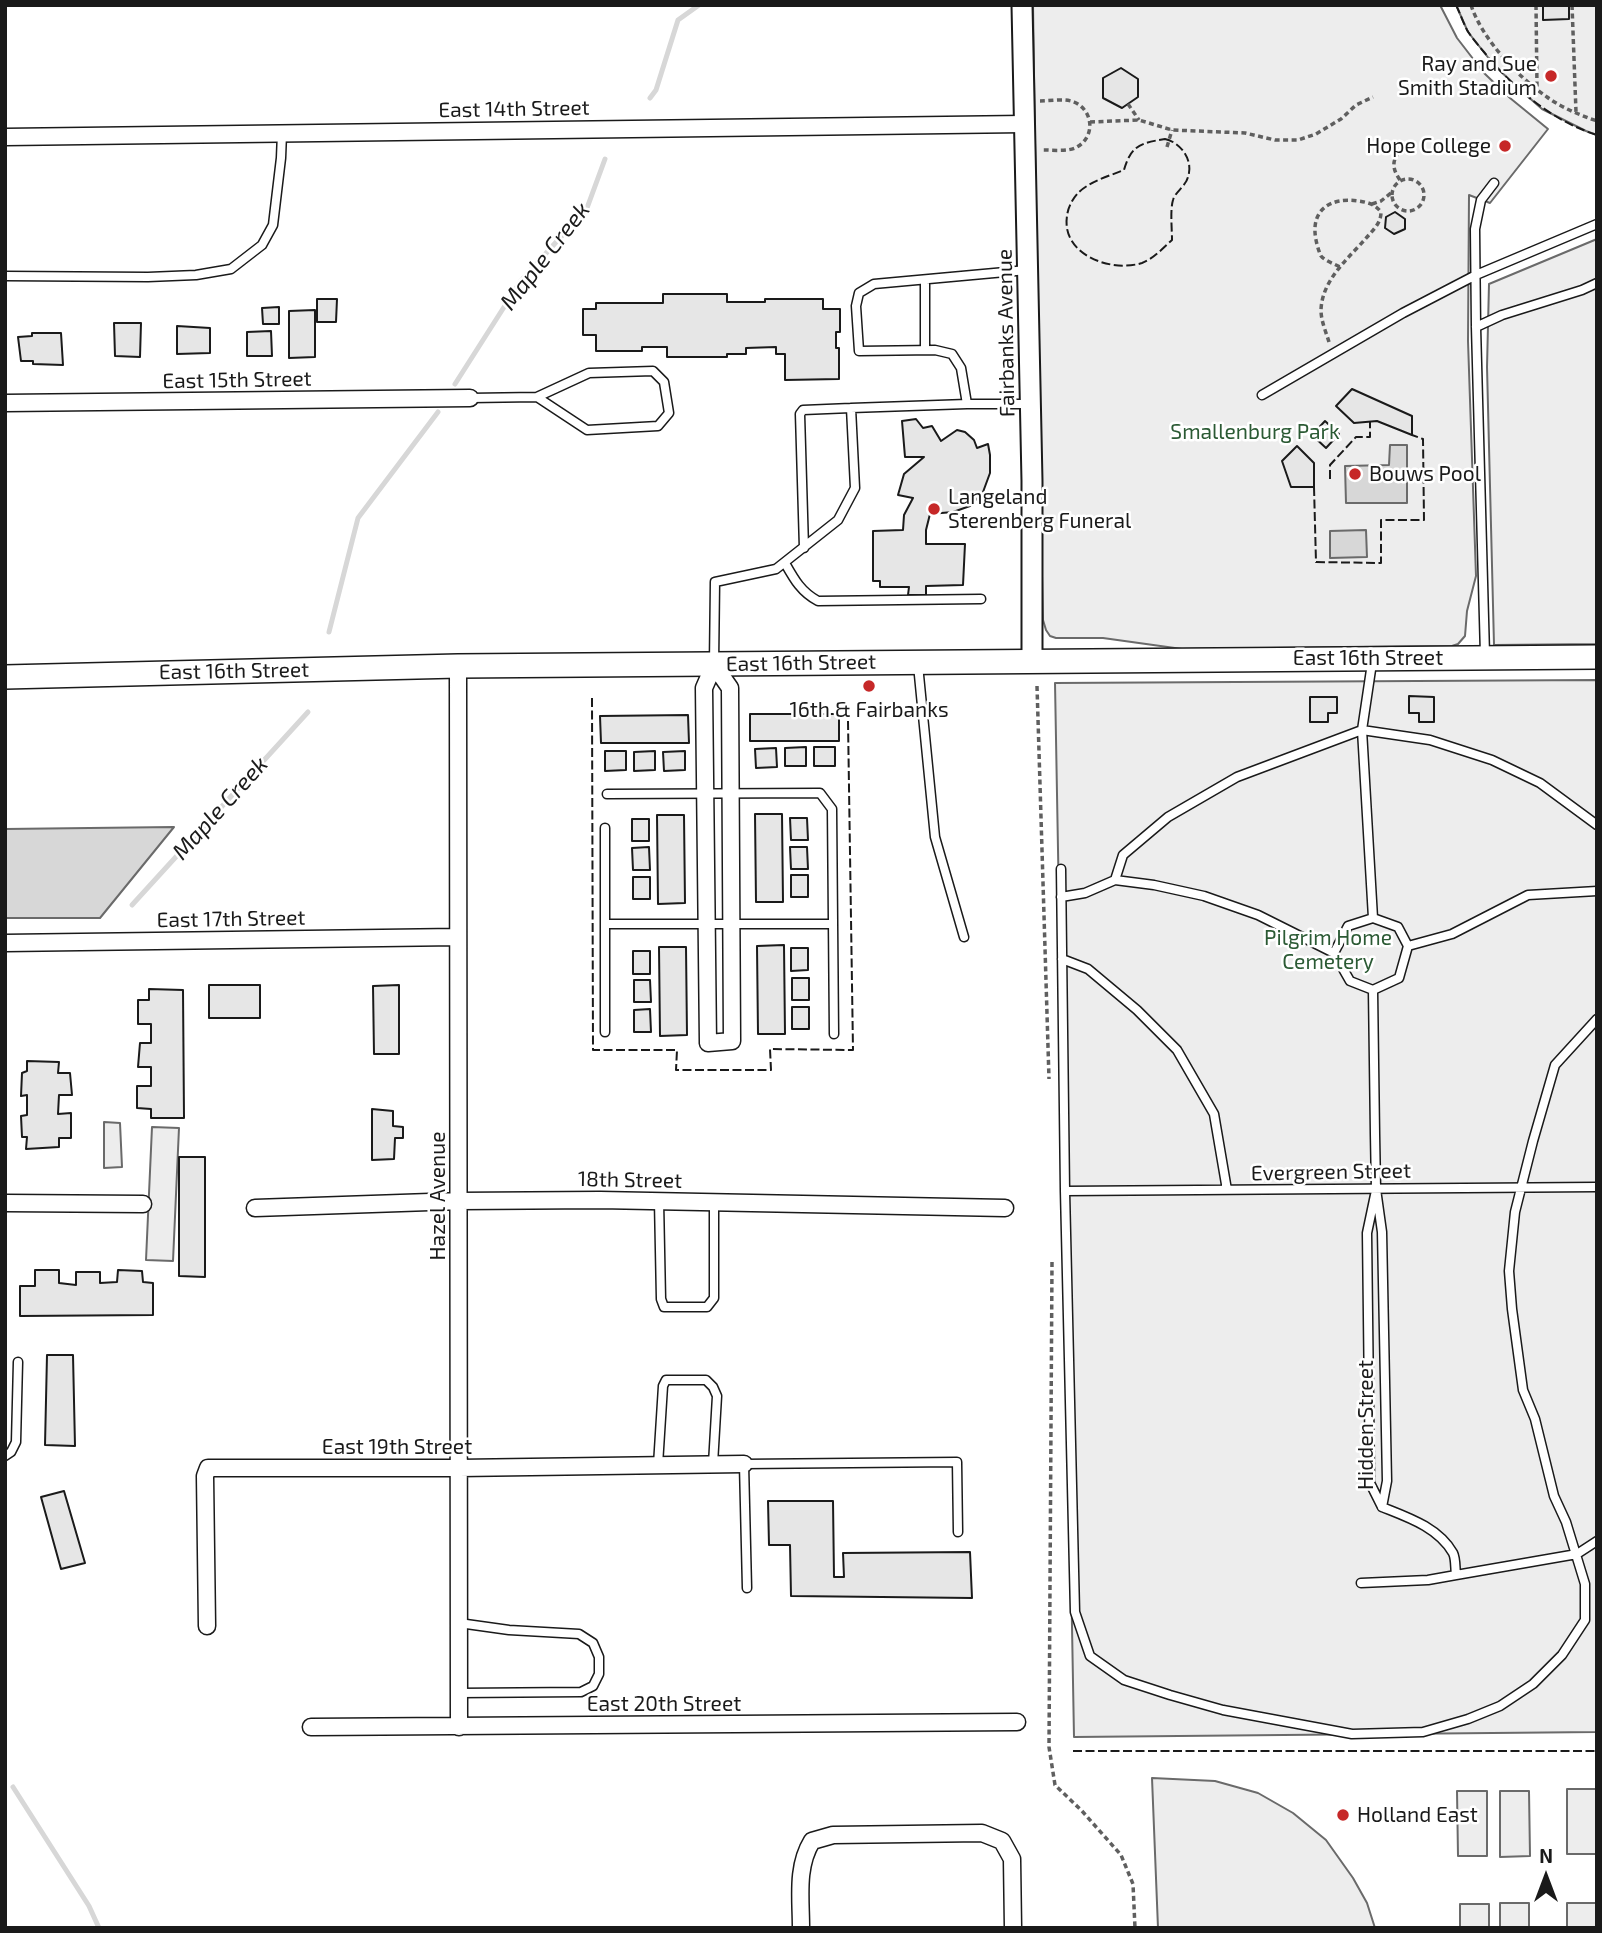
<!DOCTYPE html>
<style>
body{margin:0}
#map{position:relative;width:1602px;height:1933px;overflow:hidden;background:#fff;font-family:"Exo 2",sans-serif}
canvas{display:block}
.frame{position:absolute;inset:0;border:7px solid #1a1a1a;pointer-events:none}
.north{position:absolute;left:1511px;top:1842px;width:70px;height:70px;-webkit-text-stroke:5px #fff;paint-order:stroke;rotate:0deg;font-size:19px;font-weight:700;line-height:28px;text-align:center;color:#1a1a1a}
.north::after{content:'';display:block;margin:auto;width:24px;height:32px;background:#1a1a1a;clip-path:polygon(50% 0,100% 100%,50% 72%,0 100%)}
</style>
<div id="map">
<canvas width="1602" height="1933"></canvas>
<div class="frame"></div>
<div class="north">N</div>
</div>
<script>
const g = document.querySelector('canvas').getContext('2d');
g.lineJoin = 'round';
function fill(path, color) { g.fillStyle = color; g.fill(path, 'evenodd'); }
function stroke(path, color, width, dash) { g.strokeStyle = color; g.lineWidth = width; g.lineCap = dash ? 'butt' : 'round'; g.setLineDash(dash || []); g.stroke(path); }
function write(font, color, halo, rows, align = 'center') {
  g.font = font + ' "Exo 2",sans-serif'; g.lineWidth = 5; g.setLineDash([]); g.textBaseline = 'middle'; g.strokeStyle = halo; g.fillStyle = color; for (const [text, x, y, turn = 0] of rows) {
    g.save(); g.translate(x, y); g.rotate((+turn || 0) * Math.PI / 180); g.textAlign = isNaN(turn) ? turn : align; if (halo) g.strokeText(text, 0, 0); g.fillText(text, 0, 0); g.restore();
  }
}
const built = new Path2D(`
 M1033,5h407l17,33 27,35 26,25 38,31 -58,74 -21,-8 -1,146 8,235 -9,35 -2,25 -7,8 -6,2 -270,3 -79,-11h-47l-6,-2 -4,-6 -3,-10 -3,-134z
 M1456,5h141v130l-11,-4 -44,-22 -25,-22 -23,-22 -26,-33z
 M1597,239v405l-103,1 -7,-278 2,-83z
 M1597,680v1052l-523,5 -19,-1054z
 M104,1122l16,1 2,44 -18,1z
 M152,1127l27,1 -6,133 -27,-1z
 M1152,1778l63,3 43,12 35,20 33,27 27,38 14,25 8,25h-217z
 M1567,1789h29l1,65h-30z
 M1457,1791h30v65h-29z
 M1500,1791h29l1,65 -30,1z
 M1500,1903h29v25h-29z
 M1567,1903h30v25h-30z
 M1489,1904v24h-29v-24z`);
const water = new Path2D(`
 M1390,445h17v58h-61l-1,-37 44,-1z
 M1366,530l1,27 -37,1v-27z
 M174,827l-74,91h-95v-89z`);
const stream = new Path2D(`
 M650,98l6,-8 22,-70 21,-15
 M455,384l65,-102 67,-74 18,-49
 M329,632l29,-114 80,-106
 M132,905l176,-193
 M13,1787l76,119 10,22`);
const building = new Path2D(`
 M1543,5h26v14l-26,1z
 M1121,68l17,11v18l-16,11 -19,-10v-20z
 M1395,212l10,7v10l-11,5 -9,-6 1,-11z
 M663,294h64v8h38v-3h58v10h17v23h-4v16h3v31l-54,1v-26h-9v-7l-30,1v6h-19v3h-60v-10h-25v4h-46v-16h-13v-26h13v-6h67z
 M317,299h20l-1,23h-19z
 M279,307v17h-16l-1,-16z
 M315,310v47l-26,1v-47z
 M114,323h27l-1,34 -25,-1z
 M177,326l33,2v25l-33,1z
 M271,331l1,25h-25v-24z
 M32,333h29l2,32 -30,-1v-3h-12l-3,-24 14,-1z
 M1352,389l60,27v19l-35,-14 -23,2 -18,-17z
 M916,419l7,9 9,-2 9,15 16,-11 8,2 9,8 3,8 11,-4 2,11v18l-7,19 -13,14 -17,6 -23,2 -4,16v14h39l-2,41 -37,1v9h-18l1,-8h-29v-6h-7v-50l30,-1 1,-15 9,-17 -15,-3 6,-21 20,-17h-19l-3,-36z
 M1325,421l14,13 -13,14 -14,-13z
 M1297,446l17,17v24h-23l-9,-26z
 M1409,696l25,1v25h-15v-9h-10z
 M1310,697h27v16h-9v9h-18z
 M750,714h89v27h-89z
 M688,715l1,28h-88l-1,-27z
 M806,747v19h-21v-18z
 M814,747h21v19h-21z
 M776,748l1,19 -21,1 -1,-19z
 M605,751h21v19l-21,1z
 M655,751v19l-21,1v-19z
 M685,751v19l-21,1 -1,-19z
 M755,814h27l1,88h-27z
 M657,815h27l1,88 -27,1z
 M790,818h17l1,22h-17z
 M632,819h17v22h-17z
 M649,847l1,23h-17l-1,-22z
 M790,847h17l1,22h-17z
 M791,875h17v22h-17z
 M633,877h17v22h-17z
 M784,945l1,89h-27l-1,-88z
 M659,947h27l1,88 -27,1z
 M791,948h17v22l-17,1z
 M633,951h17v23h-17z
 M792,978h17v22h-17z
 M634,980h16l1,22h-17z
 M209,985h51v33h-51z
 M399,985v69h-25l-1,-68z
 M149,989l34,1 1,128h-33v-9l-14,-1v-22h14v-19h-13l2,-24h11v-19h-13v-24h11z
 M792,1007h17v22h-17z
 M650,1009l1,23h-17v-22z
 M27,1061l32,1 -1,11h12l2,22h-13l-1,19 13,-1v25h-12v9l-33,2 1,-12h-5l-1,-21 6,-1v-20l-6,1 1,-23 5,-2z
 M372,1109l21,2v15l10,1v11h-8l-1,21 -22,1z
 M179,1157h26v120l-26,-1z
 M35,1270h24v13l17,2v-13h24v11l17,-1 1,-12 24,1 1,11 10,1v32l-133,1v-30h15z
 M47,1355h26l2,91 -30,-1z
 M64,1491l21,72 -24,6 -20,-72z
 M768,1501h65l1,76h10l-1,-24 127,-1 2,46 -181,-2 -1,-51h-21z`);
const path = new Path2D(`
 M1471,5c11,34 47,72 76,92 15,11 33,18 50,24
 M1536,5l1,82
 M1572,5l4,107
 M1040,101c11,0 24,-3 34,1 19,8 22,34 3,45 -9,5 -23,3 -34,3
 M1128,104l11,16
 M1090,122l49,-2 33,10 73,3 30,7h23l18,-6 25,-15 15,-14 17,-8
 M1167,147l5,-17
 M1392 195a16 16 0 1 1 32 0a16 16 0 1 1-32 0Z
 M1400,180c-12,-17 -5,-25 9,-38
 M1372,204l9,-3 10,-8
 M1329,342c-3,-10 -8,-21 -8,-32 1,-31 29,-53 47,-74 7,-8 13,-14 13,-24 -6,-8 -14,-10 -23,-11 -28,-4 -48,9 -42,39 1,5 3,12 5,16 4,5 14,8 19,11
 M1037,686l12,393
 M1052,1262l-3,485 6,38 27,26 39,44 12,29 2,44`);
const service = new Path2D(`
 M1027,270l-153,14 -15,9 -3,13 3,45 76,-1 17,4 9,14 6,36h62
 M5,276l143,1 48,-2 35,-6 31,-24 11,-20 8,-67 1,-25
 M925,280v70
 M1476,327l26,-12 80,-25 15,-7
 M1262,395l141,-82 73,-38 121,-51
 M470,398l67,-1 52,-24 64,-2 11,11 5,31 -11,13 -71,4 -50,-33
 M804,548l-4,-134 3,-4 48,-2
 M785,563c9,16 16,29 33,38l163,-2
 M1485,655l-9,-328 -1,-98 6,-29 13,-17
 M1372,663l-10,67 11,188
 M714,664l1,-82 61,-13 62,-49 17,-32 -4,-80 116,-4
 M918,665l17,172 29,100
 M607,794l213,-1 12,16 2,225
 M605,828v204
 M1061,869l4,322 10,421 15,44 34,24 46,15 53,15 129,24 71,-2 45,-13 32,-13 33,-22 29,-29 23,-35v-36l-19,-62 -12,-26 -19,-77 -12,-29 -11,-81 -3,-38 6,-59 18,-71 22,-76 42,-46
 M1115,880l39,5 50,11 54,19 76,38 16,28 23,9 26,-12 9,-32 -10,-19 -25,-9 -25,8 -14,27
 M1061,897l24,-4 30,-13 8,-25 45,-38 69,-40 125,-47 68,10 62,20 48,23 57,42
 M605,924h228
 M1408,946l44,-12 76,-39 69,-4
 M1062,959l26,10 49,41 40,40 37,64 13,76
 M1373,990l2,144 1,55 6,43 5,249 -5,26
 M1065,1191l532,-4
 M1375,1195l-8,38 3,250 12,24
 M659,1201l2,98 3,8h43l7,-9v-95
 M5,1456l6,-4 5,-10 2,-80
 M658,1465l5,-79 3,-6h40l7,7 4,9 -4,68
 M1382,1507c25,10 56,20 71,46 3,6 2,15 3,22l121,-21 20,-13
 M1361,1583l67,-3 28,-5
 M747,1588l-3,-124 213,-2 1,70
 M459,1623l50,7 70,4 14,9 6,14v17l-6,12 -12,6 -122,1`);
const minor = new Path2D(`
 M5,137l1019,-13
 M5,403l465,-5
 M714,665l16,23 2,353 -24,2 -4,-355z
 M458,666l1,1061
 M5,943l452,-6
 M5,1203l138,1
 M255,1208l204,-7 141,-1 405,8
 M207,1626l-2,-150 3,-8h251l285,-4
 M311,1727l706,-5
 M801,1928c0,-30 -5,-61 11,-87l21,-6 149,-2 20,8 10,18 1,69`);
const tertiary = new Path2D(`
 M1022,5l10,476v179`);
const secondary = new Path2D(`
 M5,677l453,-11 1139,-9`);
const fence = new Path2D(`
 M1456,5c4,8 7,17 11,25 5,8 11,15 17,22 29,36 68,69 113,83
 M1165,139c15,3 29,21 23,38 -2,9 -13,15 -15,23 -3,10 -1,29 -1,40 -9,8 -19,19 -30,23 -32,10 -81,-9 -75,-47 1,-9 6,-18 12,-24 12,-11 30,-16 45,-22 7,-25 17,-27 41,-31z
 M1330,479v-14l26,-28h14v-15
 M1314,487l2,75 65,1v-43h43l-1,-81 -11,-4
 M592,698l1,352h84l-1,20h95l-1,-21 83,1 -5,-329
 M1073,1751h524`);
const markers = [
 [1551,76,7,"#c62828"],
 [1505,146,7,"#c62828"],
 [1355,474,7,"#c62828"],
 [934,509,7,"#c62828"],
 [869,686,7,"#c62828"],
 [1343,1815,7,"#c62828"]
];
const poiNames = [
 ["Ray and Sue",1537,64,"right"],
 ["Smith Stadium",1537,88,"right"],
 ["Hope College",1491,146,"right"],
 ["Bouws Pool",1369,474],
 ["Langeland",948,497],
 ["Sterenberg Funeral",948,521],
 ["16th & Fairbanks",869,710,"center"],
 ["Holland East",1357,1815]
];
const streetNames = [
 ["East 14th Street",514,109,-1],
 ["Fairbanks Avenue",1006,333,-91],
 ["East 15th Street",237,380,-1],
 ["East 16th Street",1368,658],
 ["East 16th Street",801,663,-1],
 ["East 16th Street",234,671,-1],
 ["East 17th Street",231,919,-1],
 ["Evergreen Street",1331,1172,-1],
 ["18th Street",630,1180,1],
 ["Hazel Avenue",438,1196,-90],
 ["Hidden Street",1366,1425,-90],
 ["East 19th Street",397,1447],
 ["East 20th Street",664,1704]
];
const parkNames = [
 ["Smallenburg Park",1255,432],
 ["Pilgrim Home",1328,938],
 ["Cemetery",1328,962]
];
const waterNames = [
 ["Maple Creek",545,256,-52],
 ["Maple Creek",220,808,-48]
];
fill(built, '#ededed');
stroke(built, '#6a6a6a', 2);
fill(water, '#d7d7d7');
stroke(water, '#6a6a6a', 2);
stroke(stream, '#d7d7d7', 5);
fill(building, '#e6e6e6');
stroke(building, '#1a1a1a', 2);
stroke(service, '#1a1a1a', 11);
stroke(minor, '#1a1a1a', 19);
stroke(tertiary, '#1a1a1a', 23);
stroke(secondary, '#1a1a1a', 26);
stroke(path, '#5f5f5f', 3.5, [5, 3.5]);
stroke(service, '#fff', 8);
stroke(minor, '#fff', 16);
stroke(tertiary, '#fff', 19);
stroke(secondary, '#fff', 23);
stroke(fence, '#1a1a1a', 2, [9, 3.5]);
for (const [x, y, r, color] of markers) { const dot = new Path2D(); dot.arc(x, y, r, 0, 2 * Math.PI); g.fillStyle = color; g.fill(dot); stroke(dot, '#fff', 2.5); }
write('21px', '#1a1a1a', '#fff', poiNames, 'left');
write('21px', '#1a1a1a', '#fff', streetNames);
write('21px', '#2b5a34', '#fff', parkNames);
write('italic 23px', '#1a1a1a', '#fff', waterNames);
</script>
